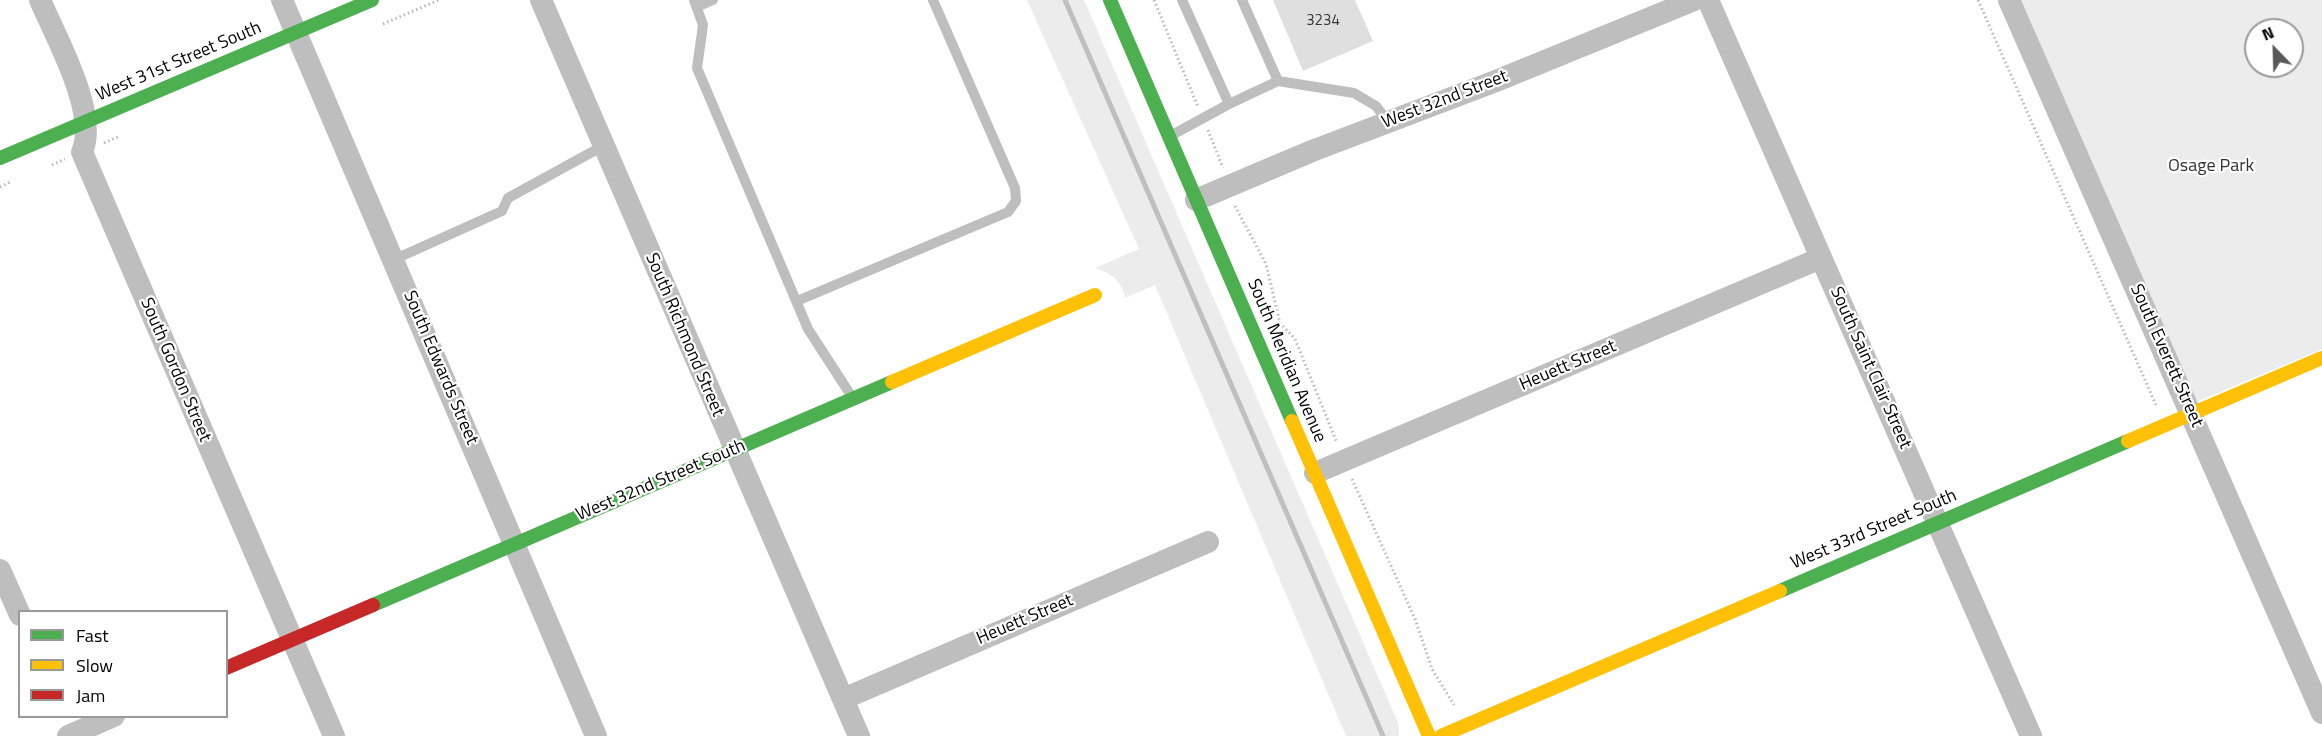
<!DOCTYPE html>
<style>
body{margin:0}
#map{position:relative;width:2322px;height:736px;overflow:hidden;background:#fff;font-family:"Titillium Web",sans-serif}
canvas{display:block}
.legend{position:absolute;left:18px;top:610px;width:210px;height:108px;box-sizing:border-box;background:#fff;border:2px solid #999;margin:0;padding:8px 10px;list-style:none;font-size:18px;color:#000}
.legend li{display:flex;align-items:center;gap:12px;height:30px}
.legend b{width:30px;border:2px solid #999}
.north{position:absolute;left:2244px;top:18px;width:60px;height:60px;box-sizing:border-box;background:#fff;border:2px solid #999;border-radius:50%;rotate:337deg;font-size:16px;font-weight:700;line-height:24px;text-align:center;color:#000}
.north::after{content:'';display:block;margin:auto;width:21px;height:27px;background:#595959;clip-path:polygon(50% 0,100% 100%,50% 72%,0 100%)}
</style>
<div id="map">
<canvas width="2322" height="736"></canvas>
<ul class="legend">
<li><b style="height:8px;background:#4caf50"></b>Fast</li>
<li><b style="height:8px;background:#ffc107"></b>Slow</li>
<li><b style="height:8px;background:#c62828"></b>Jam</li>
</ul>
<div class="north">N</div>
</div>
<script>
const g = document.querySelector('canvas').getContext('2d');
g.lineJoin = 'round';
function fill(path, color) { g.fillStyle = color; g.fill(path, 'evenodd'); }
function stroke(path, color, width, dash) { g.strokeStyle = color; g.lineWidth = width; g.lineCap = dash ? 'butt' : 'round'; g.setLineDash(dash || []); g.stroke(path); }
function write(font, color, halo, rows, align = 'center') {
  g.font = font + ' "Titillium Web",sans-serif'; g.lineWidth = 4.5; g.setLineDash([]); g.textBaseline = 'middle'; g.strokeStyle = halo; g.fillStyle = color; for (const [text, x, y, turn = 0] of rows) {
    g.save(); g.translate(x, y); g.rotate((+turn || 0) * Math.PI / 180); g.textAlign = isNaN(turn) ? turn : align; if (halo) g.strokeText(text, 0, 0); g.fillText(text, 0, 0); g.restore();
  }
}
const green = new Path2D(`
 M1027,0h57l315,725v11h-53l-191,-451 -30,13c-2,-16 -14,-25 -30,-30l44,-19z
 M2019,0h303v349l-128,54zM2256,30h36v36h-36z`);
const stream = new Path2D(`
 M1065,0l318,736`);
const building = new Path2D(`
 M1273,0h82l18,41 -70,30z`);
const path = new Path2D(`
 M1154,0l44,107
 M1978,0l178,405
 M383,24l56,-24
 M1208,130l15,38
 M104,143l14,-6
 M52,165l13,-6
 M0,187l10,-5
 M1235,206l31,58 14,59 15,16 42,104
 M1352,479l63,140 17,50 22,36`);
const lane = new Path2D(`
 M694,0l9,25 -6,43 111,261 44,68
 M1242,0l36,81
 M697,7l16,-7
 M1229,104l49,-23 76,12 22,13 12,16
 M1172,135l57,-31 -47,-104
 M393,260l109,-49 6,-13 95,-52
 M797,301l211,-89 8,-11 -1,-13 -82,-188`);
const street = new Path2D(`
 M40,0c16,38 59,113 42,152l252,584
 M282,0l314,736
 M541,0l318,736
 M1708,0l323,736
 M2009,0l313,713
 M1196,200l116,-49 184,-70 198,-81
 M1315,473l506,-215
 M0,570l20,45
 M843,699l365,-157
 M68,736l46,-20`);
const fast = new Path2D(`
 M1110,0l182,421
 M0,158l372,-158
 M1780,591l348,-150
 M373,605l519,-223`);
const slow = new Path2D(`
 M892,382l203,-87
 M1292,421l137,315
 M2128,441l194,-83
 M1441,736l339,-145`);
const jam = new Path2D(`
 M226,668l147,-63`);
const numberNames = [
 ["3234",1323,21]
];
const streetNames = [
 ["West 31st Street South",179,62,-23],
 ["West 32nd Street",1445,100,-21],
 ["South Richmond Street",684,335,67],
 ["South Everett Street",2166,356,66],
 ["South Meridian Avenue",1286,361,67],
 ["Heuett Street",1568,366,-23],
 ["South Edwards Street",440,368,67],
 ["South Saint Clair Street",1870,368,66],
 ["South Gordon Street",175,370,67],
 ["West 32nd Street South",661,481,-23],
 ["West 33rd Street South",1874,530,-23],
 ["Heuett Street",1025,620,-23]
];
const parkNames = [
 ["Osage Park",2211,167]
];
fill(green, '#ececec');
stroke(stream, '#bfbfbf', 5);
fill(building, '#dfdfdf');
stroke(path, '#b9b9b9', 3, [1.5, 3]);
stroke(lane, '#bebebe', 10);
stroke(street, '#bebebe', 22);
stroke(fast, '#4caf50', 14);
stroke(slow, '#ffc107', 14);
stroke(jam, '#c62828', 14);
write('15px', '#383838', null, numberNames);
write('18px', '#000', '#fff', streetNames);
write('18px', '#333', '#fff', parkNames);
</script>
